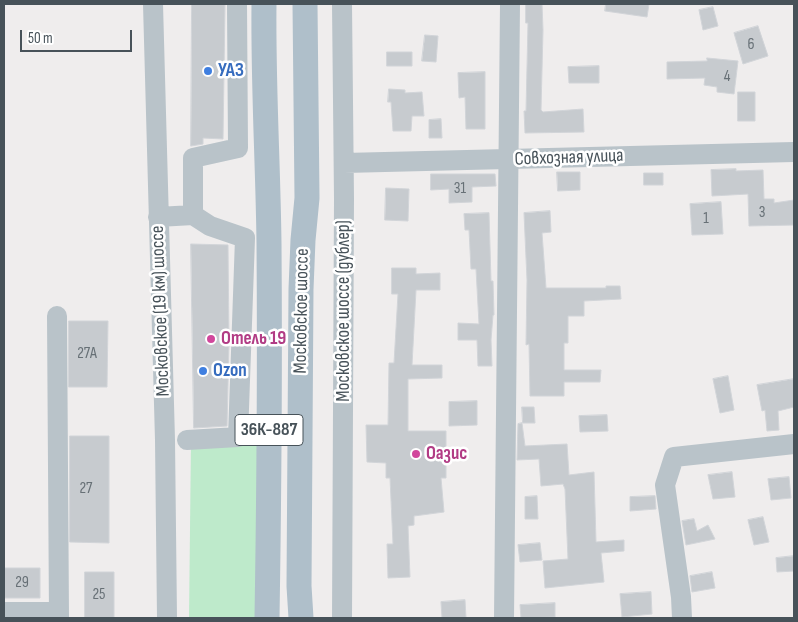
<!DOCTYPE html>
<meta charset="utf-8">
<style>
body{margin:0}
#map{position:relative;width:798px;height:622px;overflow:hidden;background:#efeded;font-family:"Sofia Sans Condensed",sans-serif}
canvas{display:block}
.frame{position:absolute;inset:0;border:5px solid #475259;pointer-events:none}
.scale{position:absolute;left:20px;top:30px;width:112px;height:22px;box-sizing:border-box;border:2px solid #475259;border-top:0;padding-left:6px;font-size:15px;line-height:18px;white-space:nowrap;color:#475259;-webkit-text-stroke:4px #fff;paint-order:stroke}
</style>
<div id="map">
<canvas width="798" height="622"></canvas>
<div class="frame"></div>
<div class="scale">50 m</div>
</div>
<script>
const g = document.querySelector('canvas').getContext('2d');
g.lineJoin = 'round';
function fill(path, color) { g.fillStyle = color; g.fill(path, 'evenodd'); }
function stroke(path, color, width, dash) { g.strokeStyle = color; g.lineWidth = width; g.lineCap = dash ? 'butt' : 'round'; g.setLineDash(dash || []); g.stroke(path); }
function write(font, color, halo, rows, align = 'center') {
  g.font = font + ' "Sofia Sans Condensed",sans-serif'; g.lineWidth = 5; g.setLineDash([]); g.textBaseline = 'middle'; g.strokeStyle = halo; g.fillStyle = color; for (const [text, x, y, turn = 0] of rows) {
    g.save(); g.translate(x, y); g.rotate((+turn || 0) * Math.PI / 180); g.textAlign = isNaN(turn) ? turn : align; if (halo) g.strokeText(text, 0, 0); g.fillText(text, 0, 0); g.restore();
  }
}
const green = new Path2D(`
 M191,440h68l-2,178h-68z`);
const building = new Path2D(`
 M192,4h33l-2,135 -20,-1v6l-12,2z
 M526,4h16l1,26 -2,80 2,2 40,-3 1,23 -59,1 -1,-22h2l2,-88h-2z
 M606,4h43l-2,13 -42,-6z
 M713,7l5,19 -15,4 -4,-20z
 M758,26l10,30 -25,8 -9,-31z
 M425,35l13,1 -2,26 -14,-1z
 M387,52h25v14h-25z
 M707,58l31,3 -4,33 -17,-2v-5l-13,-2 1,-7 -38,1v-17l40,-1z
 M599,66v17h-30l-1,-16z
 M485,72v57h-19l-1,-32 -6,1 -1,-25z
 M389,89l16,1v3l17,-1 2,24h-12l-1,15h-18l-2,-29h-3z
 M738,92h17v29h-17z
 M441,119l1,19h-13v-18z
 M736,169v2l27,-1 1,29h10v4l20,-3v25l-45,1 -1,-32 -36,2 -1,-26z
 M557,172h23v18l-22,1z
 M644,173h19v12h-19z
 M431,174h64l1,12 -24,1v15l-23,1v-14l-18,1z
 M386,188l23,1 -1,32 -23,-1z
 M721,202l2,32 -31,1 -2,-31z
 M550,211l1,21 -9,1 4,55h60v-2h14l1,13 -37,2v15h-16v27h-4v27h37l-1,12h-36v14h-34l-1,-52 -3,1 1,-65 -3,-67z
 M489,213l2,68h2l1,34h-1l-2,25 1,26h-14l-1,-26h-19v-17l21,1 -3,-55h-5l-2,-39h-4l-1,-16z
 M191,244l37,1 1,98 -2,83 -33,2z
 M392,268h24v6l24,-1v17h-24l-4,75h30v13l-34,1v52h38v47h-5l3,34 -30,4v9l-6,1 2,51 -22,1 -1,-34h6l-3,-66h-4v-15l-19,-1 -1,-37h22l1,-62h5l4,-69h-6z
 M69,321h39l-1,66h-38z
 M728,376l6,34 -14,3 -7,-34z
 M794,379v28l-16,4 1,19 -12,1 -2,-21 -3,1 -5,-26z
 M477,401v24l-28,1v-24z
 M522,407h12l1,16h-12z
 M607,415l1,16 -28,1 -1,-16z
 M522,423l3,23 42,-2 2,31 25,-3 2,70 28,-2v11l-23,2 3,29 -59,6 -2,-27 25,-2 -3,-70 -2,-5 -22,2 -2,-27 -22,1 1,-36z
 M70,436h39v107l-39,-1z
 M732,472l3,25 -22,2 -5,-24z
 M789,477l2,21 -20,2 -3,-21z
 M537,496l1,23h-13v-22z
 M655,496l1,13 -26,2v-14z
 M763,517l6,25 -15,3 -6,-25z
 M694,519l3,12 11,-6 7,14 -29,6 -4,-24z
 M540,543l2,17 -22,2 -2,-17z
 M794,556v15l-17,1 -1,-14z
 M4,568h36v30h-36z
 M85,572h29v46h-29z
 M712,572l3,16 -23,4 -2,-16z
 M651,592l1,22 -30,3 -2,-23z
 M465,600l1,18h-24l-1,-16z
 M555,603v14l-34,1 -1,-13z`);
const minor = new Path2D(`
 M153,4l12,436 2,178
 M344,163l450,-11
 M158,217l35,-2
 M57,316l2,302
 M187,440l51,-3 7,-199 -35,-12 -17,-11v-57l45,-10 -1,-144
 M4,612h55
 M342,618l2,-419 -2,-195
 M504,618l6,-614
 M682,618l-1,-21 -16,-112 9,-28 120,-13`);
const major = new Path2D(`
 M264,4c-1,80 4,159 5,239 1,125 0,250 -2,375
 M301,618l-2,-32 2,-297 2,-49 4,-42 -2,-194`);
const markers = [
 [208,71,5,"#3f7fe0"],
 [211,339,5,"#d1479c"],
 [203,371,5,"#3f7fe0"],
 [416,454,5,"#d1479c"]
];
const numberNames = [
 ["6",751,45],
 ["4",727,77],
 ["31",460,189],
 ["3",762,213],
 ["1",706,219],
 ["27А",87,354],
 ["27",86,489],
 ["29",22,583],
 ["25",99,595]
];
const shields = [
 [269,430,68]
];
const shieldNames = [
 ["36К-887",269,430]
];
const shopNames = [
 ["УАЗ",218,71],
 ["Ozon",213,371]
];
const streetNames = [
 ["Совхозная улица",569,158,-2],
 ["Московское (19 км) шоссе",161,311,-92],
 ["Московское шоссе",302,311,-89],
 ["Московское шоссе (дублер)",344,311,-90]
];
const hotelNames = [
 ["Отель 19",221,339],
 ["Оазис",426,454]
];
fill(green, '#beeacb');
fill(building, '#c7cbcf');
stroke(building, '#d1d4d8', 1);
stroke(minor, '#b9c3c9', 20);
stroke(major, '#afbfca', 25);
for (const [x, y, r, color] of markers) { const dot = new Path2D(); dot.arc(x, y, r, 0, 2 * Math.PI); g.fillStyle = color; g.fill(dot); stroke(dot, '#fff', 2); }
write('16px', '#677076', null, numberNames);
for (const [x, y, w] of shields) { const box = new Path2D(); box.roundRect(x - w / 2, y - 15.5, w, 31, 4); g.fillStyle = '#fff'; g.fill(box); stroke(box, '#475259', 1); }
write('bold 18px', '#475259', null, shieldNames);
write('bold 19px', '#366cbe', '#fff', shopNames, 'left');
write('19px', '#475259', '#fff', streetNames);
write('bold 19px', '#b23c85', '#fff', hotelNames, 'left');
</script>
